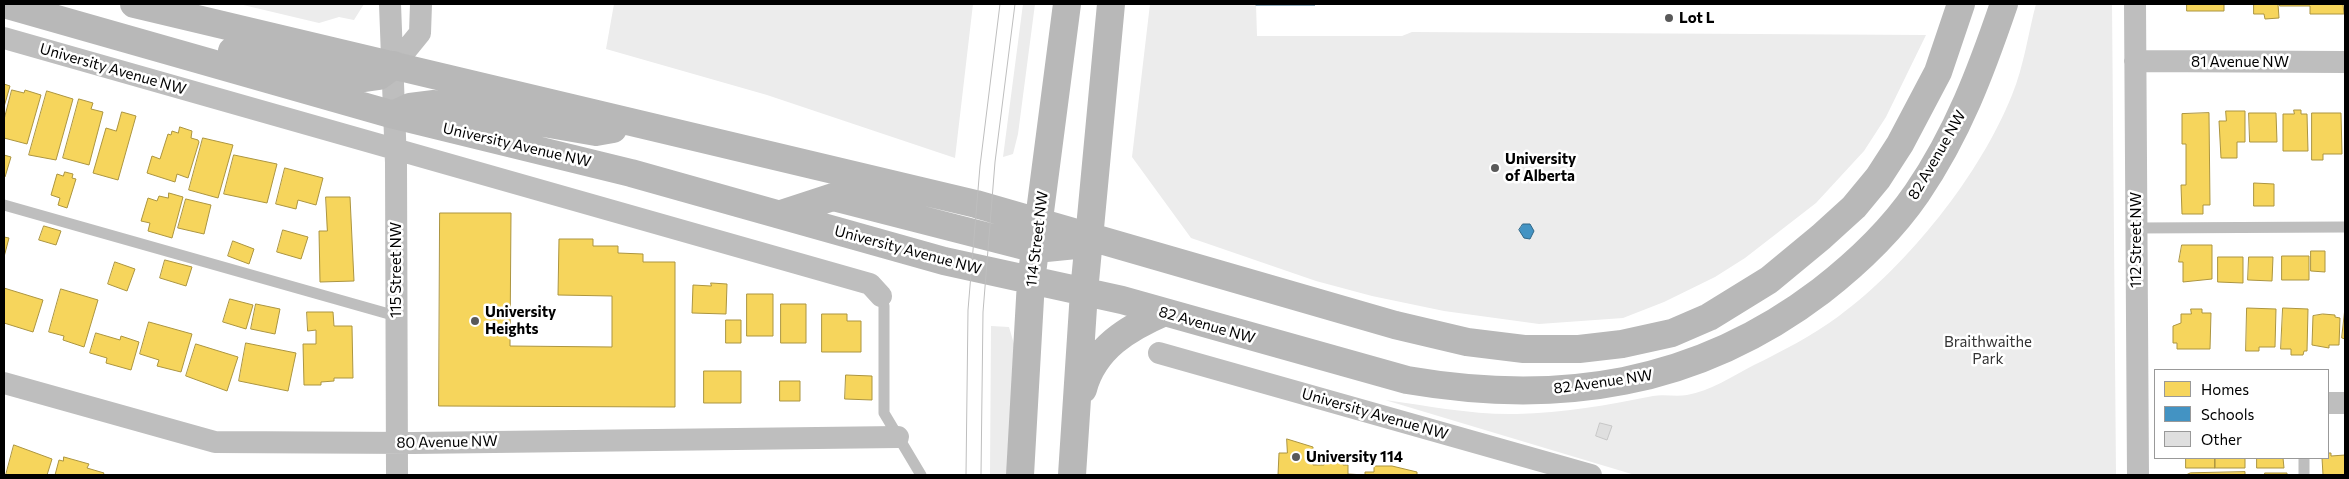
<!DOCTYPE html>
<style>
body{margin:0}
#map{position:relative;width:2349px;height:479px;overflow:hidden;background:#fff;font-family:Commissioner,sans-serif}
canvas{display:block}
.frame{position:absolute;inset:0;border:5px solid #000;pointer-events:none}
.legend{position:absolute;left:2154px;top:369px;width:175px;height:90px;box-sizing:border-box;background:#fff;border:1px solid #999;margin:0;padding:6px 9px;list-style:none;font-size:15px;color:#000}
.legend li{display:flex;align-items:center;gap:10px;height:25px}
.legend b{width:25px;border:1px solid #999}
</style>
<div id="map">
<canvas width="2349" height="479"></canvas>
<div class="frame"></div>
<ul class="legend">
<li><b style="height:14px;background:#f6d55c"></b>Homes</li>
<li><b style="height:14px;background:#4393c3"></b>Schools</li>
<li><b style="height:14px;background:#dfdfdf"></b>Other</li>
</ul>
</div>
<script>
const g = document.querySelector('canvas').getContext('2d');
g.lineJoin = 'round';
function fill(path, color) { g.fillStyle = color; g.fill(path, 'evenodd'); }
function stroke(path, color, width, dash) { g.strokeStyle = color; g.lineWidth = width; g.lineCap = dash ? 'butt' : 'round'; g.setLineDash(dash || []); g.stroke(path); }
function write(font, color, halo, rows, align = 'center') {
  g.font = font + ' Commissioner,sans-serif'; g.lineWidth = 5; g.setLineDash([]); g.textBaseline = 'middle'; g.strokeStyle = halo; g.fillStyle = color; for (const [text, x, y, turn = 0] of rows) {
    g.save(); g.translate(x, y); g.rotate((+turn || 0) * Math.PI / 180); g.textAlign = isNaN(turn) ? turn : align; if (halo) g.strokeText(text, 0, 0); g.fillText(text, 0, 0); g.restore();
  }
}
const green = new Path2D(`
 M239,4h125l-10,16 -15,-3 -20,6z
 M614,4h359l-18,154 -188,-63 -161,-46z
 M1023,4h12l-17,130 -5,20 -10,3z
 M1150,4h106l1,32h145l10,-4 514,3 -40,82 -22,34 -48,52 -71,55 -30,19 -51,25 -41,16 -84,6 -95,-13 -72,-15 -56,-15 -125,-43 -59,-81z
 M2036,4h76l4,471h-481l-250,-75c44,6 88,15 132,14 46,-1 91,-9 136,-18 11,-2 23,1 34,-1 23,-4 46,-19 67,-30 29,-14 59,-30 85,-49 69,-51 141,-141 173,-221 12,-29 16,-61 24,-91z
 M991,326l18,1 5,17 -7,131h-17z`);
const homes = new Path2D(`
 M2187,4h37v7h-37z
 M2254,4h24l1,14 -14,1 -1,-5h-10z
 M2280,4h63l1,10h-34v-8h-30z
 M4,84l6,2 -6,21z
 M12,90l12,3 1,-3 16,5 -14,49 -23,-6v-18z
 M47,91l26,8 -17,61 -27,-5z
 M79,99l14,4 -2,6 12,3 -14,53 -26,-7z
 M2294,110h7v4h6l1,37h-25v-37h11z
 M2226,111h19v31h-8v16h-16l-2,-37h7z
 M122,112l14,4 -18,64 -25,-7 13,-45 10,3z
 M2209,113l1,92h-7v9h-21l-1,-29h5v-41h-4v-30z
 M2249,113h27l1,29h-27z
 M2312,113h29l1,41h-19v6h-11z
 M180,127l12,4 -1,7 7,2 1,2 -11,36 -11,-4 -2,8 -28,-9 5,-17 8,3 8,-25 3,1 1,-4 6,2z
 M203,138l30,7 -15,53 -29,-8z
 M4,155l7,2 -6,20 -1,-1z
 M234,155l43,9 -10,39 -43,-9z
 M285,168l38,10 -7,27 -18,-5 -2,9 -20,-5z
 M65,172l8,2 -1,4 4,1 -9,29 -9,-3 2,-7 -9,-3 6,-21 6,2z
 M2254,183l20,1v22h-20z
 M169,193l14,4 -11,41 -24,-7 2,-8 -9,-2 7,-23 9,3 2,-5 9,2z
 M326,197h24l4,84 -34,1 -1,-51h8z
 M186,199l25,6 -7,29 -26,-6z
 M440,213h71l-1,133 102,1v-51l-54,-1 1,-56h34v7h25v7l25,1v8h32v145l-236,-1z
 M44,226l17,5 -5,14 -17,-5z
 M283,230l25,7 -7,22 -24,-7z
 M4,237l5,1 -5,19z
 M233,241l21,8 -5,15 -21,-8z
 M2182,245h30v34l-29,3v-20h-4z
 M2311,251h14v21l-14,-1z
 M2282,256h27v24h-27z
 M2218,257h25v26l-25,-1z
 M2249,257h24l-1,24 -24,-1z
 M165,260l27,7 -6,19 -26,-8z
 M115,262l20,7 -8,22 -19,-7z
 M711,283l16,1 -1,30 -34,-1 1,-28 18,1z
 M4,288l39,12 -10,32 -29,-9z
 M61,289l37,11 -14,47 -21,-7 1,-4 -15,-4z
 M747,294h26v42h-26z
 M230,299l23,6 -7,24 -23,-7z
 M256,304l24,5 -5,25 -24,-5z
 M781,304h25v39h-25z
 M2247,308l29,1 -1,38h-16v4h-13z
 M2283,308l25,1 -1,42h-3l-1,4h-12v-6h-10z
 M2345,308v31l-3,-1z
 M2191,309h11v4h9l-1,36h-33v-6h-4v-17l8,-3v-9h10z
 M307,312h26l1,14h18l1,52h-19v3l-13,1v3h-17l-1,-41h13v-14l-8,1z
 M822,314h25v7h14v31h-39z
 M2323,314l12,1v2l5,1 -1,27h-10v3l-17,-3 1,-29z
 M726,320h15v23h-15z
 M149,322l43,12 -11,38 -24,-6 2,-6 -19,-6z
 M96,333l24,7 1,-4 18,6 -8,28 -25,-7 1,-5 -17,-5z
 M246,343l50,10 -8,38 -49,-10z
 M196,344l42,13 -11,34 -41,-15z
 M704,371h37v32h-37z
 M846,375l26,1v24l-27,-1z
 M780,381h20v20h-20z
 M1287,439l26,8v18h11v-5h19v5h5v9l17,1v-3h9v-6h18l25,6v3h-139l1,-22h8z
 M14,445l38,14 -5,16h-41z
 M2328,453h3v3l14,-1v20h-22l-1,-17h6z
 M64,457l25,7 -2,4 17,5 -1,2h-48l4,-15 4,1z
 M2186,458h29v10h-29z
 M2215,458h30v10h-30z
 M2257,458h26l1,10h-27z
 M2245,472v3h-59l4,-2z
 M2265,473h22v2h-22z`);
const schools = new Path2D(`
 M1256,4h59v1h-59z
 M1523,224h7l4,7 -4,8 -6,-1 -5,-8z`);
const building = new Path2D(`
 M1600,423l12,3 -5,14 -11,-4z`);
const lane = new Path2D(`
 M4,205l392,111
 M2136,228l209,-1
 M881,296l3,10v107l37,62
 M2304,458v17`);
const street = new Path2D(`
 M390,4l6,159 1,312
 M2135,4l3,471
 M4,38l866,246 11,12
 M2135,61l210,1
 M394,65l26,-32 1,-29
 M1159,353l432,122
 M4,383l211,59 198,1 485,-6
 M2328,403h17`);
const secondary = new Path2D(`
 M4,4l390,111 237,58 313,88 178,39 285,80c152,26 289,6 414,-89 36,-28 70,-60 96,-98 41,-60 64,-122 87,-189
 M134,4l842,200 419,121 72,17 57,7h55l43,-5 50,-11 37,-16 60,-37 52,-43 33,-30 24,-29 22,-34 38,-72 23,-68
 M232,51l126,28 21,-3 15,-11
 M397,113l13,-6 24,-3 162,28 17,-3
 M781,214l52,-17 203,52 40,-4 14,-8
 M1083,389c11,-41 45,-61 82,-77
 M1020,475l11,-194 36,-277
 M1072,475l12,-183 27,-288`);
const tram = new Path2D(`
 M966,475l2,-165 12,-144 20,-162
 M981,475l2,-163 12,-150 20,-158`);
const markers = [
 [1669,18,5,"#595959"],
 [1495,168,5,"#595959"],
 [475,321,5,"#595959"],
 [1296,457,5,"#595959"]
];
const poiNames = [
 ["Lot L",1679,18],
 ["University",1505,159],
 ["of Alberta",1505,176],
 ["University",485,312],
 ["Heights",485,329],
 ["University 114",1306,457]
];
const streetNames = [
 ["81 Avenue NW",2240,62],
 ["University Avenue NW",113,69,16],
 ["University Avenue NW",517,145,13],
 ["82 Avenue NW",1937,155,-60],
 ["114 Street NW",1037,239,-83],
 ["112 Street NW",2136,240,-90],
 ["University Avenue NW",908,250,15],
 ["115 Street NW",396,270,-90],
 ["82 Avenue NW",1207,325,16],
 ["82 Avenue NW",1603,382,-8],
 ["University Avenue NW",1375,414,16],
 ["80 Avenue NW",447,442,-1]
];
const parkNames = [
 ["Braithwaithe",1988,342],
 ["Park",1988,359]
];
fill(green, '#ececec');
fill(homes, '#f6d55c');
stroke(homes, '#ac9540', 1);
fill(schools, '#4393c3');
stroke(schools, '#2f6788', 1);
fill(building, '#dfdfdf');
stroke(building, '#c7c7c7', 1);
stroke(lane, '#bebebe', 11);
stroke(street, '#bebebe', 22);
stroke(secondary, '#b8b8b8', 28);
stroke(tram, '#bebebe', 1);
for (const [x, y, r, color] of markers) { const dot = new Path2D(); dot.arc(x, y, r, 0, 2 * Math.PI); g.fillStyle = color; g.fill(dot); stroke(dot, '#fff', 2); }
write('bold 15px', '#000', '#fff', poiNames, 'left');
write('15px', '#000', '#fff', streetNames);
write('15px', '#333', '#fff', parkNames);
</script>
